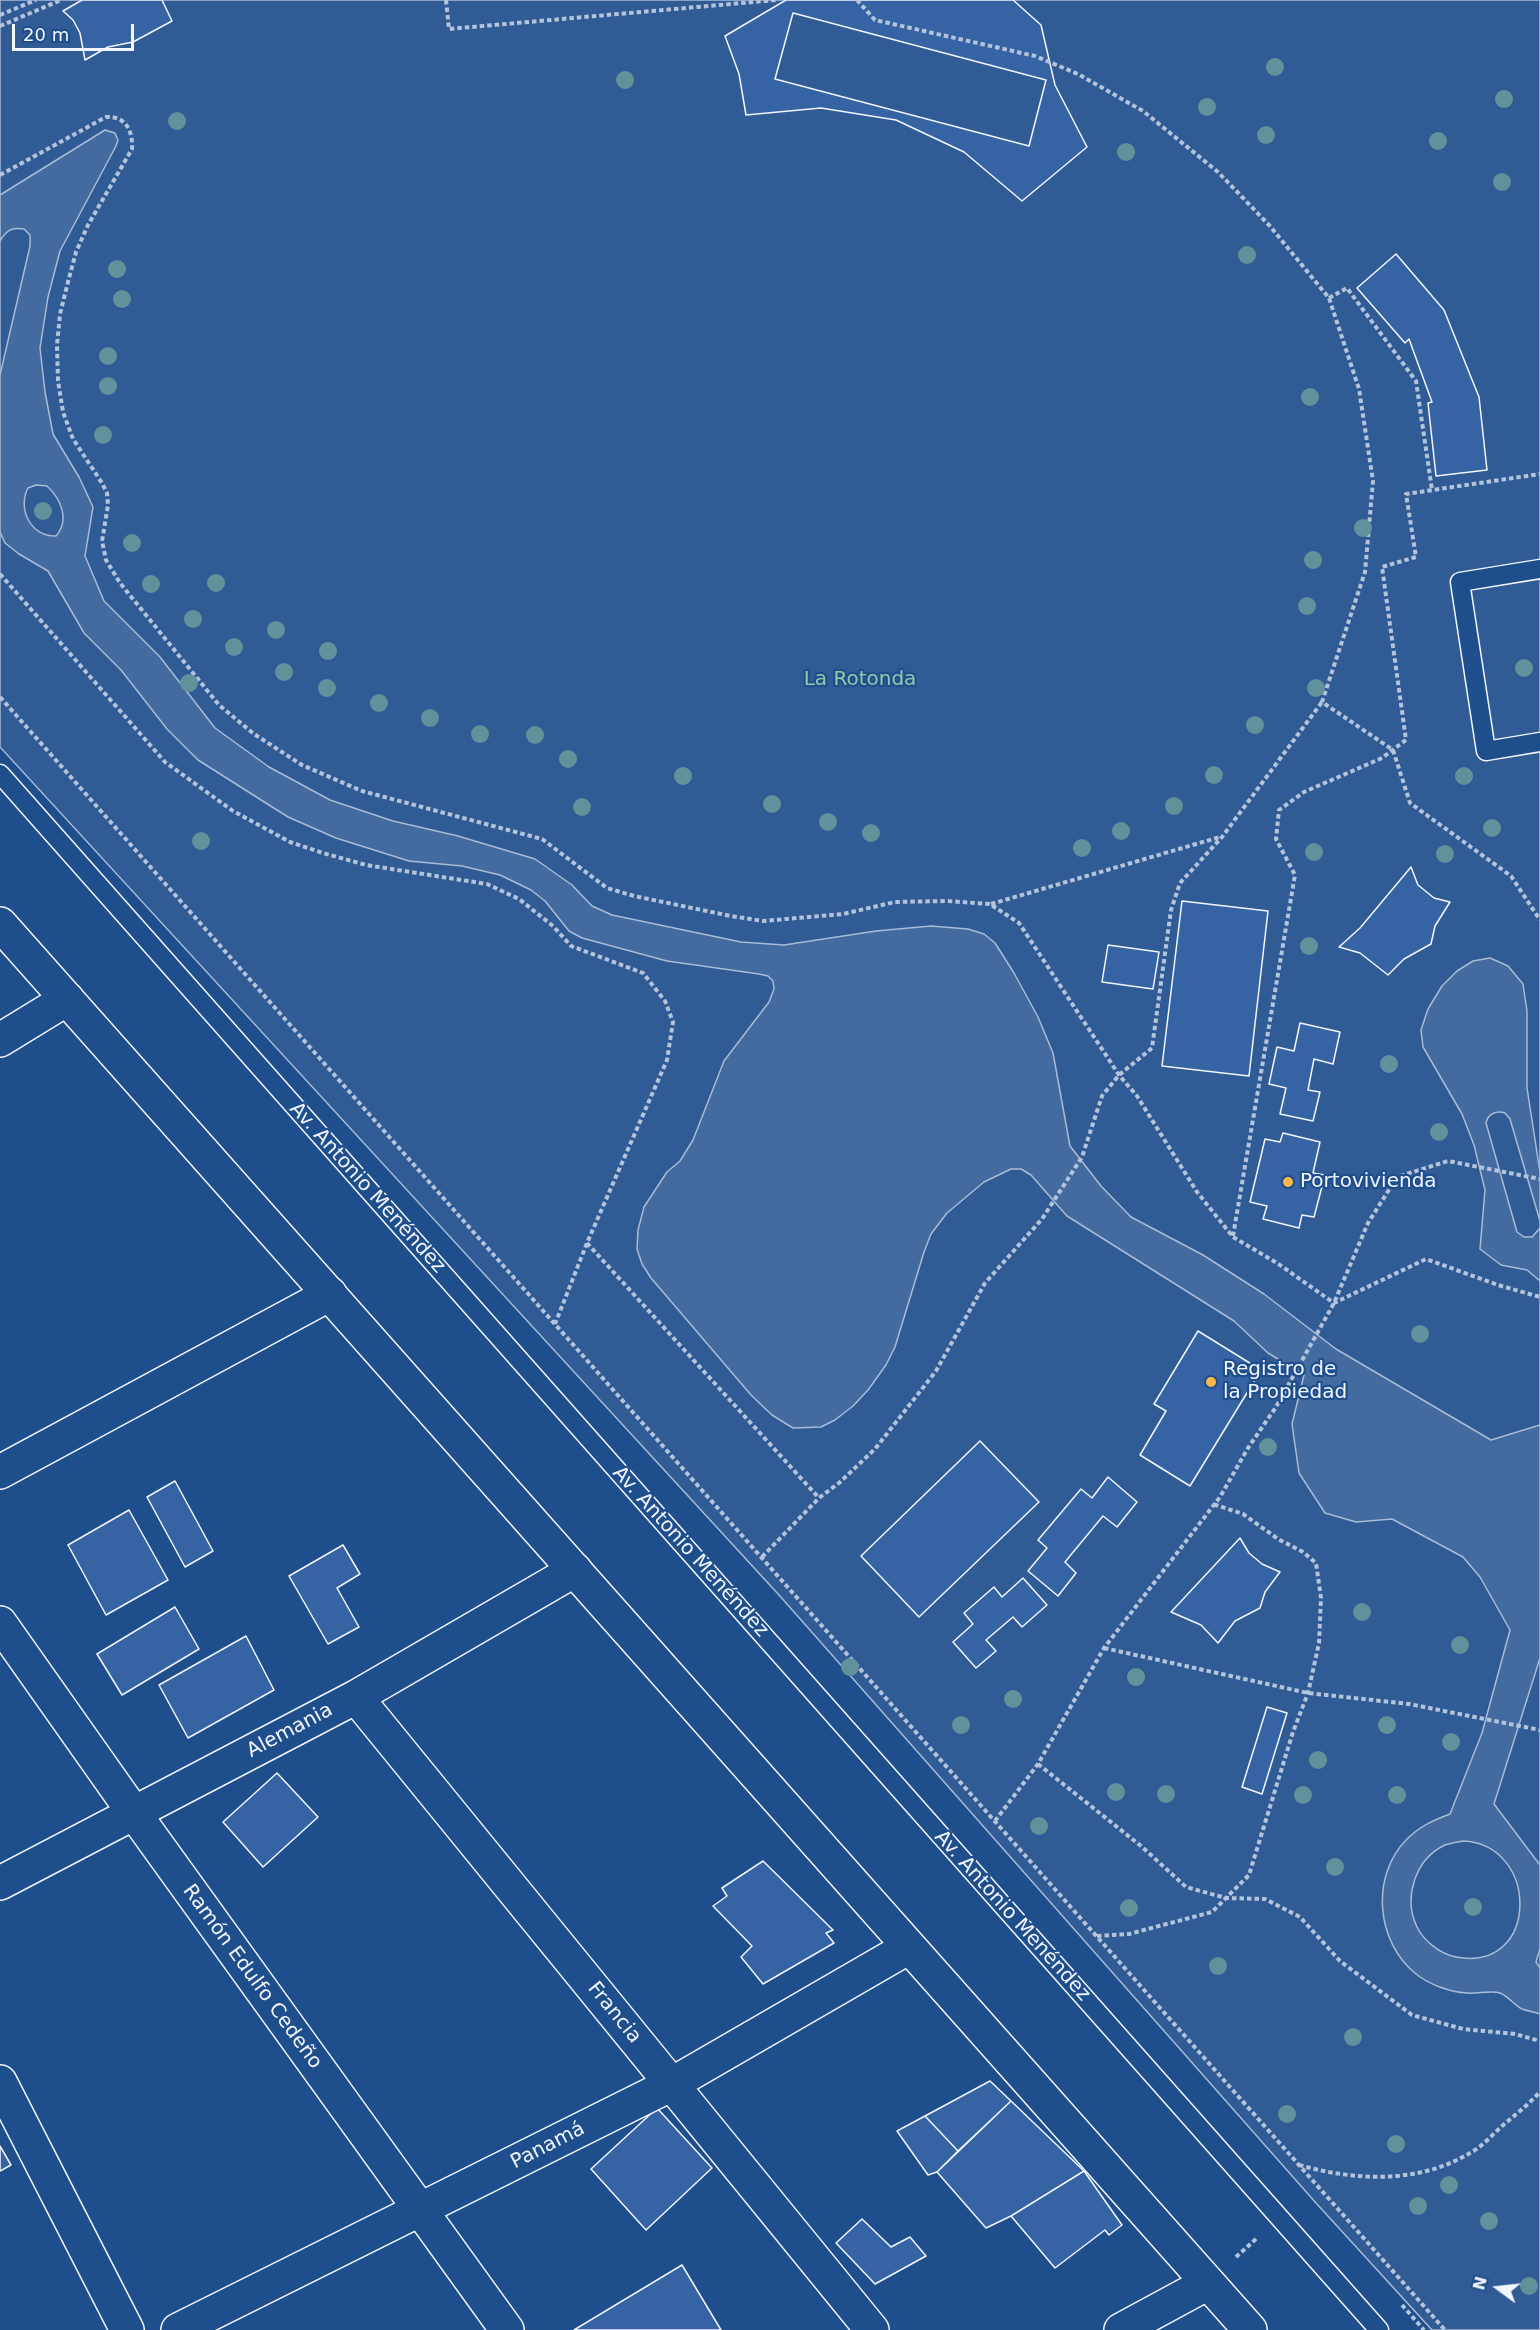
<!DOCTYPE html>
<meta charset="utf-8">
<style>
body{margin:0}
#map{position:relative;width:1540px;height:2330px;overflow:hidden;background:#1f4e8c;font-family:"DejaVu Sans",sans-serif}
canvas{display:block}
.north{position:absolute;left:1468px;top:2258px;width:60px;height:60px;-webkit-text-stroke:4px #1f4e8c;paint-order:stroke;rotate:285deg;font-size:16px;font-weight:700;line-height:24px;text-align:center;color:#f2f6ff}
.north::after{content:'';display:block;margin:auto;width:21px;height:27px;background:#f2f6ff;clip-path:polygon(50% 0,100% 100%,50% 72%,0 100%)}
.scale{position:absolute;left:12px;top:24px;width:122px;height:27px;box-sizing:border-box;border:3px solid #f2f6ff;border-top:0;padding-left:8px;font-size:18px;line-height:21px;white-space:nowrap;color:#f2f6ff;-webkit-text-stroke:4px #1f4e8c;paint-order:stroke}
</style>
<div id="map">
<canvas width="1540" height="2330"></canvas>
<div class="north">N</div>
<div class="scale">20 m</div>
</div>
<script>
const g = document.querySelector('canvas').getContext('2d');
g.lineJoin = 'round';
function fill(path, color) { g.fillStyle = color; g.fill(path, 'evenodd'); }
function stroke(path, color, width, dash) { g.strokeStyle = color; g.lineWidth = width; g.lineCap = dash ? 'butt' : 'round'; g.setLineDash(dash || []); g.stroke(path); }
function write(font, color, halo, rows, align = 'center') {
  g.font = font + ' "DejaVu Sans",sans-serif'; g.lineWidth = 4.5; g.setLineDash([]); g.textBaseline = 'middle'; g.strokeStyle = halo; g.fillStyle = color; for (const [text, x, y, turn = 0] of rows) {
    g.save(); g.translate(x, y); g.rotate((+turn || 0) * Math.PI / 180); g.textAlign = isNaN(turn) ? turn : align; if (halo) g.strokeText(text, 0, 0); g.fillText(text, 0, 0); g.restore();
  }
}
const green = new Path2D(`
 M0,0h1540v2330h-108l-116,-127 -537,-608 -779,-848z`);
const water = new Path2D(`
 M105,130l10,3 3,7 -2,6 -56,105 -12,46 -8,51 5,44 8,42 26,43 14,30 -8,49 19,45 56,56 55,71 54,39 61,33 63,21 65,15 77,23 37,26 20,21 20,9 129,27 43,3 92,-14 55,-5 37,3 16,5 11,9 19,30 24,44 15,36 17,93 31,40 30,31 72,38 61,39 72,55 155,91 49,-15v233l-46,146 46,61v84l-4,13 4,6v46c-6,-2 -12,-3 -18,-5 -8,-4 -14,-13 -22,-16 -9,-3 -23,1 -33,0 -17,-1 -37,-8 -51,-19 -40,-32 -46,-98 -9,-135 13,-13 27,-19 43,-25l32,-81 28,-103 -30,-53 -17,-20 -71,-38 -36,3 -31,-9 -26,-40 -7,-49 12,-49 -36,-22 -34,-32 -167,-105 -36,-41 -10,-6h-10l-27,13 -37,31 -16,21 -7,18 -29,95 -9,18 -18,25 -15,16 -18,14 -14,7 -28,1 -21,-13 -21,-20 -100,-117 -9,-14 -5,-15 1,-19 6,-23 23,-35 13,-11 13,-21 31,-79 45,-59 5,-13 -1,-8 -5,-5 -9,-2 -92,-13 -85,-23 -13,-7 -24,-30 -14,-11 -31,-15 -38,-9 -53,-5 -73,-23 -48,-21 -90,-57 -31,-31 -46,-59 -37,-37 -36,-62 -29,-17 -14,-11 -5,-11v-157l30,-129v-11l-6,-6c-13,-2 -17,1 -24,12v-46zM36,485l11,1c14,13 23,34 9,50 -25,1 -39,-27 -28,-48zM1463,1841c77,3 77,132 -7,116 -16,-3 -32,-16 -39,-30 -14,-29 -2,-68 28,-82 6,-2 13,-3 18,-4z
 M1490,958l18,8 15,18 4,27v77l13,84v49l-30,-102 -5,-6c-9,-3 -17,1 -19,10l31,109 7,5h8l8,-9v53l-13,-11 -26,-5 -21,-16 5,-59 -11,-45 -12,-31 -39,-67 -2,-17 7,-21 14,-23 15,-15 16,-10z`);
const building = new Path2D(`
 M82,0h80l10,21 -39,21 -25,5 -23,13 -5,-27 -7,-13 -10,-9z
 M786,0h227l28,25 14,60 32,62 -65,54 -58,-49 -68,-32 -75,-12 -75,7 -7,-41 -14,-38z
 M793,13l253,67 -17,66 -254,-67z
 M1396,254l48,56 35,87 8,73 -51,6 -8,-73 4,-1 -23,-63 -4,4 -48,-55z
 M1411,867l7,18 16,13 16,4 -15,24 -4,18 -27,15 -16,16 -28,-22 -21,-6 21,-19z
 M1182,901l86,10 -19,165 -87,-10z
 M1108,945l51,7 -6,37 -51,-7z
 M1300,1023l40,9 -7,32 -19,-5 -6,31 12,2 -7,29 -33,-7 6,-26 -17,-4 8,-37 17,4z
 M1283,1133l37,9 -7,31 12,2 -11,42 -12,-2 -3,13 -36,-9 4,-13 -17,-4 15,-63 15,3z
 M1198,1331l63,39 -71,116 -50,-31 26,-44 -12,-7z
 M980,1441l59,61 -120,115 -58,-61z
 M1108,1477l29,25 -20,25 -14,-11 -38,46 11,11 -18,23 -30,-25 19,-23 -9,-8 43,-51 11,9z
 M175,1481l38,70 -28,16 -38,-70z
 M129,1510l39,70 -62,35 -38,-70z
 M1240,1538l9,15 13,11 18,8 -15,20 -5,16 -25,13 -17,22 -17,-18 -30,-13z
 M343,1545l17,29 -23,14 22,39 -31,17 -39,-68z
 M1023,1578l24,27 -25,22 -9,-10 -27,23 10,11 -20,17 -23,-26 20,-18 -9,-11 30,-26 8,10z
 M175,1607l24,42 -77,46 -25,-41z
 M246,1636l28,54 -86,48 -29,-53z
 M1267,1707l20,6 -25,81 -20,-7z
 M277,1773l41,44 -55,50 -40,-45z
 M763,1861l70,69 -7,3 8,10 -71,41 -22,-27 11,-11 -39,-40 14,-10 -5,-8z
 M990,2081l21,20 -53,50 -33,-35z
 M1011,2101l73,70 -73,45 -25,12 -49,-56z
 M657,2108l55,60 -66,62 -55,-61z
 M925,2116l33,35 -21,21 -9,3 -31,-44z
 M0,2146l11,19 -11,6z
 M1084,2171l38,54 -13,10 -4,-5 -50,38 -44,-52z
 M862,2219l29,28 19,-10 16,19 -51,28 -39,-41z
 M682,2265l39,65h-147z`);
const path = new Path2D(`
 M446,0l3,29 327,-29
 M857,0l18,20 160,36 43,18 65,37 75,61 51,53 60,73 30,91 14,92 -8,91 -43,130 71,48 17,53 101,73 29,44
 M0,15l36,-15
 M0,26l61,-26
 M0,175l106,-58c20,-1 27,14 26,32l-44,76 -12,27 -8,30 -8,32 -3,31 1,36 5,31 10,27 29,44 5,10 1,12 -6,36 4,19 14,23 99,122 35,29 48,31 60,26 180,48 65,49 27,8 97,20 32,5 80,-7 52,-12 52,-1 43,3 29,19 100,152 18,21 60,96 36,45 44,26 57,40 92,-44 72,26 42,12
 M1329,298l18,-10 69,93 16,109
 M0,574l165,188 68,49 57,31 33,11 43,12 121,19 32,15 34,27 18,20 72,27 22,28 8,21 -6,38 -80,183 -32,81
 M0,697l1445,1633
 M991,904l229,-67
 M1233,1236l62,-361 -19,-36 3,-29 25,-18 78,-34 24,-18 -24,-173 34,-10 -10,-63 134,-20
 M587,1243l232,255
 M762,1557l57,-59 20,-15 36,-34 61,-78 49,-88 57,-64 40,-62 20,-61 17,-21 33,-27 19,-138 9,-27 42,-46 100,-135
 M1104,1648l204,45 101,11 131,26
 M1038,1764l103,82 45,41 40,11 39,1 35,18 40,44 72,54 51,14 52,5 25,7
 M995,1821l43,-57 66,-116 116,-151 28,-49 28,-41 58,-104 34,-80 29,-46 51,-16 92,18
 M1097,1936l32,-2 83,-22 37,-37 44,-143 15,-39 11,-50 2,-45 -5,-35 -13,-11 -25,-13 -35,-25 -30,-10
 M1299,2165c57,16 119,19 171,-12 12,-6 22,-18 32,-27 13,-11 26,-21 38,-34
 M1236,2257l21,-19
 M1402,2305l22,25`);
const lane = new Path2D(`
 M1540,569l-80,13 26,169 54,-9
 M0,774l1379,1556`);
const street = new Path2D(`
 M0,1040l67,-41
 M0,1472l330,-178
 M0,1623l134,190 373,517
 M356,1697l516,633
 M0,1883l356,-186 219,-127
 M0,2082l127,248
 M178,2330l494,-246 237,-137
 M1121,2330l87,-47`);
const secondary = new Path2D(`
 M0,924l1250,1406`);
const trees = [
 [1275,67],
 [625,80],
 [1504,99],
 [1207,107],
 [177,121],
 [1266,135],
 [1438,141],
 [1126,152],
 [1502,182],
 [1247,255],
 [117,269],
 [122,299],
 [108,356],
 [108,386],
 [1310,397],
 [103,435],
 [43,511],
 [1363,528],
 [132,543],
 [1313,560],
 [216,583],
 [151,584],
 [1307,606],
 [193,619],
 [276,630],
 [234,647],
 [328,651],
 [1524,668],
 [284,672],
 [189,683],
 [327,688],
 [1316,688],
 [379,703],
 [430,718],
 [1255,725],
 [480,734],
 [535,735],
 [568,759],
 [1214,775],
 [683,776],
 [1464,776],
 [772,804],
 [1174,806],
 [582,807],
 [828,822],
 [1492,828],
 [1121,831],
 [871,833],
 [201,841],
 [1082,848],
 [1314,852],
 [1445,854],
 [1309,946],
 [1389,1064],
 [1439,1132],
 [1420,1334],
 [1268,1447],
 [1362,1612],
 [1460,1645],
 [850,1667],
 [1136,1677],
 [1013,1699],
 [961,1725],
 [1387,1725],
 [1451,1742],
 [1318,1760],
 [1116,1792],
 [1166,1794],
 [1303,1795],
 [1397,1795],
 [1039,1826],
 [1335,1867],
 [1473,1907],
 [1129,1908],
 [1218,1966],
 [1353,2037],
 [1287,2114],
 [1396,2144],
 [1449,2185],
 [1418,2206],
 [1489,2221],
 [1529,2286]
];
const markers = [
 [1288,1182,6,"#ffb74d"],
 [1211,1382,6,"#ffb74d"]
];
const parkNames = [
 ["La Rotonda",860,680]
];
const poiNames = [
 ["Portovivienda",1300,1182],
 ["Registro de",1223,1370],
 ["la Propiedad",1223,1393]
];
const streetNames = [
 ["Av. Antonio Menéndez",367,1188,48],
 ["Av. Antonio Menéndez",690,1552,48],
 ["Alemania",290,1731,-28],
 ["Av. Antonio Menéndez",1012,1916,48],
 ["Ramón Edulfo Cedeño",252,1977,54],
 ["Francia",614,2013,51],
 ["Panamá",548,2146,-27]
];
fill(green, '#305b95');
stroke(green, '#a8bbd7', 1.5);
fill(water, '#446ba0');
stroke(water, '#a8bbd7', 1.5);
fill(building, '#3563a3');
stroke(building, '#f2f6ff', 1.5);
stroke(lane, '#f2f6ff', 21);
stroke(street, '#f2f6ff', 36);
stroke(secondary, '#f2f6ff', 36);
stroke(path, '#b3c4dc', 4, [4.5, 3]);
stroke(lane, '#1f4e8c', 18);
stroke(street, '#1f4e8c', 33);
stroke(secondary, '#1f4e8c', 33);
g.fillStyle = '#61919a';
for (const [x, y] of trees) { g.beginPath(); g.arc(x, y, 9, 0, 2 * Math.PI); g.fill(); }
for (const [x, y, r, color] of markers) { const dot = new Path2D(); dot.arc(x, y, r, 0, 2 * Math.PI); g.fillStyle = color; g.fill(dot); stroke(dot, '#1f4e8c', 2); }
write('20px', '#97c8a6', '#1f4e8c', parkNames);
write('20px', '#f2f6ff', '#1f4e8c', poiNames, 'left');
write('20px', '#f2f6ff', '#1f4e8c', streetNames);
</script>
